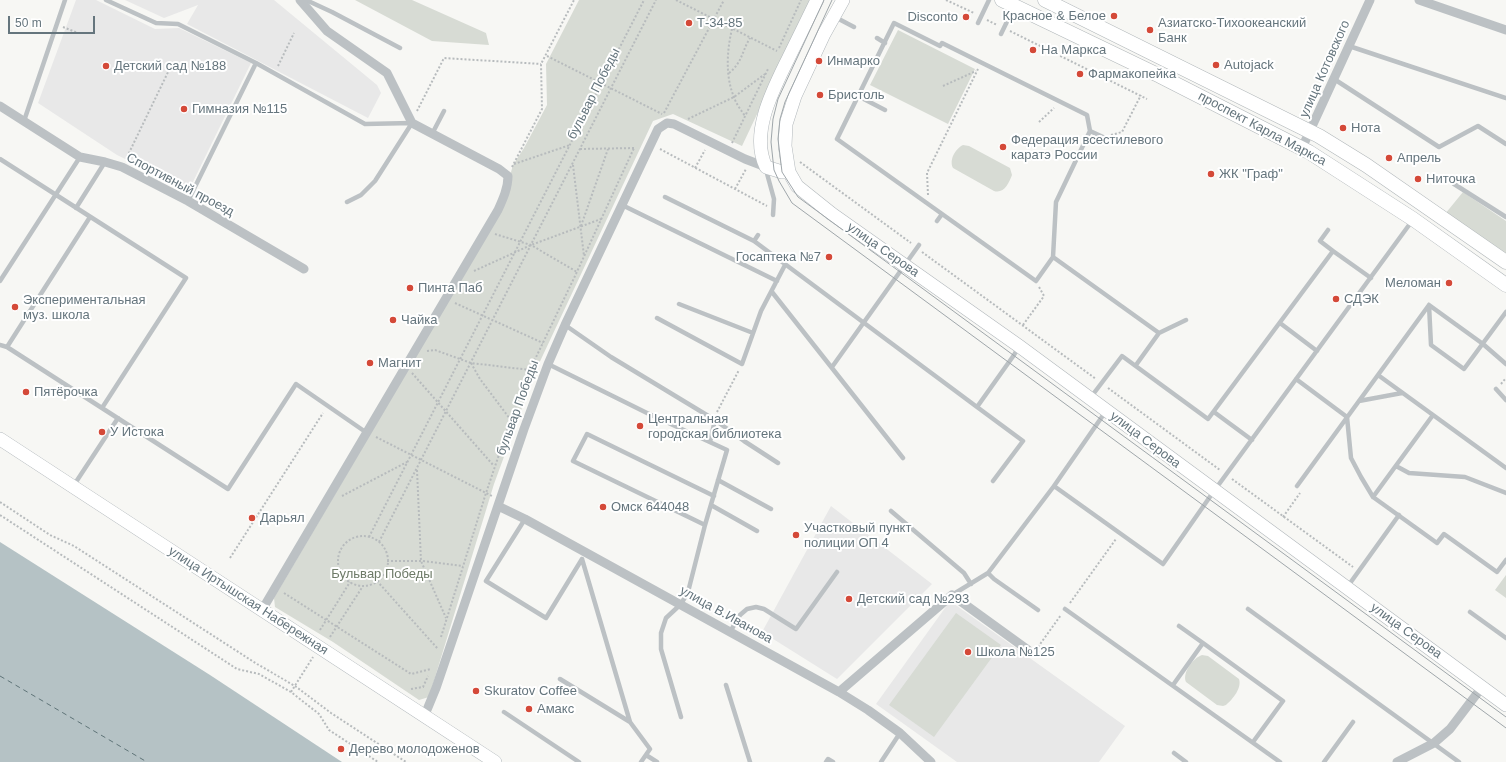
<!DOCTYPE html>
<meta charset="utf-8">
<style>
body{margin:0}
#map{position:relative;width:1506px;height:762px;overflow:hidden;background:#f7f7f4;font-family:Arial,sans-serif}
canvas{display:block}
.scale{position:absolute;left:8px;top:16px;width:87px;height:18px;box-sizing:border-box;border:2px solid #65757d;border-top:0;padding-left:5px;font-size:12px;line-height:14px;white-space:nowrap;color:#65757d;-webkit-text-stroke:3px #fff;paint-order:stroke}
</style>
<div id="map">
<canvas width="1506" height="762"></canvas>
<div class="scale">50 m</div>
</div>
<script>
const g = document.querySelector('canvas').getContext('2d');
g.lineJoin = 'round';
function fill(path, color) { g.fillStyle = color; g.fill(path, 'evenodd'); }
function stroke(path, color, width, dash) { g.strokeStyle = color; g.lineWidth = width; g.lineCap = dash ? 'butt' : 'round'; g.setLineDash(dash || []); g.stroke(path); }
function write(font, color, halo, rows, align = 'center') {
  g.font = font + ' Arial,sans-serif'; g.lineWidth = 4; g.setLineDash([]); g.textBaseline = 'middle'; g.strokeStyle = halo; g.fillStyle = color; for (const [text, x, y, turn = 0] of rows) {
    g.save(); g.translate(x, y); g.rotate((+turn || 0) * Math.PI / 180); g.textAlign = isNaN(turn) ? turn : align; if (halo) g.strokeText(text, 0, 0); g.fillText(text, 0, 0); g.restore();
  }
}
const built = new Path2D(`
 M76,0h20l59,29 24,-1 72,35 -62,127 -72,-35 -79,-52z
 M125,0h149l103,85 4,8 -13,25 -181,-94 11,-19 -34,13z
 M831,506l101,78 -95,95 -75,-47z
 M950,601l175,125 -26,36h-142l-81,-58z`);
const green = new Path2D(`
 M355,0h57l74,33 3,12 -57,-4z
 M579,0h232l-69,146 -69,-32 -20,7 -118,251 -41,112 -65,213 -10,3 -86,-58 -58,-35 -1,-9 225,-383 14,-50 11,-17 23,-43 -1,-41z
 M898,30l77,39 -27,55 -78,-39z
 M963,145l6,1 41,22 2,7c-3,8 -8,19 -18,16l-41,-23c-4,-8 2,-19 10,-23z
 M1463,192l43,29v36l-61,-43z
 M1506,575v23l-11,-8z
 M956,613l45,32 -67,92 -45,-32z
 M1202,655l6,1 31,23c3,9 -6,20 -13,26l-3,1 -6,-1 -31,-23c-4,-9 7,-24 16,-27z`);
const water = new Path2D(`
 M0,542l210,133 132,87h-342z`);
const ferry = new Path2D(`
 M0,676l147,86`);
const path = new Path2D(`
 M676,0l101,51
 M946,0l28,13
 M987,20l10,5
 M63,27l15,6
 M732,29c-5,21 -7,47 2,68 2,7 7,13 11,19
 M1010,31l137,68
 M779,48l22,-48
 M547,56l115,58
 M278,66l16,-33
 M729,73c13,-10 13,-22 21,-35
 M943,86l33,-15
 M417,111l27,-53 97,6
 M664,113l60,-113
 M688,119l46,-22 31,-23
 M1039,122l15,-14
 M1111,135l11,-3 19,-37
 M732,143l36,-74
 M580,149l55,-1
 M660,149l107,57
 M127,157l43,-89
 M800,162l111,81
 M514,164l56,-19
 M573,165l11,91
 M512,167l30,-58 -1,-45 33,-64
 M695,168l10,-18
 M735,189l11,-20
 M928,195l-1,-22 51,-104
 M581,226l27,-77
 M495,234l36,11 46,27
 M922,252l174,127
 M474,271l57,-26 70,-26
 M455,303l88,40
 M1023,325l21,-29 -5,-9
 M427,351l8,-1 36,13 59,7
 M471,363l9,16 30,40
 M412,373l82,93
 M1501,384l5,-6
 M1108,388l112,82
 M717,412l22,-42
 M376,437l116,59
 M417,470l4,91 25,57
 M1232,479l121,88
 M342,496l65,-34
 M0,502l50,33 24,11 183,118 38,22 36,27 75,49
 M0,515l237,154 22,5 32,18 28,22 10,16 49,32
 M1283,517l17,-24
 M338 561a25 25 0 1 1 50 0a25 25 0 1 1-50 0Z
 M369,537l275,-537
 M379,542l277,-542
 M230,558l93,-145
 M387,561h36l40,5
 M377,581l61,68
 M284,593l127,81 20,-5
 M1070,603l46,-64
 M320,630l30,-48
 M330,637l33,-51
 M441,637l45,-144 22,-65 19,-52 48,-100 59,-128
 M1038,647l23,-32
 M411,689l12,-2 5,-11
 M291,692l22,-35`);
const lane = new Path2D(`
 M106,0l50,23 22,1 78,39 109,61 47,-1
 M306,0l26,12 68,36
 M835,17l19,10
 M978,23l11,-23
 M1001,34l13,-27
 M877,38l8,5
 M1349,46l157,52
 M1334,79l105,68 39,-21 28,18
 M858,96l27,14
 M24,121l41,-121
 M1090,131l-3,-16 -145,-72 -2,3 -46,-23 -57,116 199,142 17,-24 3,-55 34,-71 13,6
 M432,134l12,-23
 M0,159l186,119 -84,130
 M766,170l8,29 -1,16
 M1454,184l52,33
 M665,197l89,44 223,166
 M188,201l68,-138
 M347,202l14,-7 14,-14 37,-58
 M622,205l155,76
 M76,208l29,-46
 M937,221l5,-7
 M1328,230l-8,11 13,10
 M754,241l4,-6
 M1053,257l106,76
 M0,281l80,-124
 M772,292l131,166
 M679,304l74,29
 M1429,305l2,40 33,24 42,-57
 M1429,305l54,39 23,20
 M657,318l85,46 19,-53 24,-46
 M1280,323l37,28
 M565,325l46,32 104,63 29,21 34,22
 M0,345l7,2 221,142 68,-105 71,49
 M7,347l83,-130
 M548,364l99,49 80,37 -22,75 -17,67 -7,12 -15,14 -5,15v16l20,68
 M1136,365l23,-32 27,-13
 M832,367l87,-122
 M1378,375l128,93
 M1296,379l51,38 4,41 10,19 12,20
 M1496,389l10,11
 M1091,397l31,-41 86,63 125,-168 38,27
 M1359,401l43,-8
 M1106,411l-52,75 109,78 51,-73 198,-270
 M1214,412l38,28
 M1433,415l-60,82 64,46 7,-9 53,38 9,-12
 M710,442l5,-22
 M1396,466l13,7 56,4 41,16
 M718,480l53,29
 M993,481l30,-40 -46,-34 37,-52 4,-7
 M74,485l44,-67
 M1297,486l132,-181
 M711,505l46,26
 M891,511l73,62 7,11
 M525,519l-39,62 60,37 36,-59
 M705,525l-132,-64 14,-27 127,62
 M582,559l48,163 20,27 -9,13
 M988,573l6,6 44,31
 M1348,586l51,-71
 M952,595l36,-22 66,-87
 M1065,609l215,153
 M1248,609l211,153
 M1470,612l36,26
 M730,632l10,-17 7,-6 9,-2 8,2 32,20 41,-57
 M1203,643l80,58 -30,41
 M560,679l70,43
 M726,685l24,77
 M1173,685l30,-42 -24,-17
 M504,712l75,50
 M1174,753l12,9
 M646,755l11,7
 M826,762l2,-3 5,3
 M881,762l19,-29
 M1324,762l29,-40`);
const street = new Path2D(`
 M1419,0l87,30
 M0,106l80,51 25,5 17,5 66,34 116,68
 M1302,148l68,-148
 M498,506l27,13 314,173 29,18 32,23 31,29
 M262,610l236,-400c5,-11 10,-22 10,-34l-9,-7 -87,-46 -25,-50 -60,-42 -27,-31
 M839,692l113,-97 76,55
 M424,717l12,-29 88,-259 24,-65 17,-39 93,-196 9,-6 7,1 71,35 21,8
 M1397,762l37,-19 16,-14 32,-42`);
const secondary = new Path2D(`
 M843,0l-19,34 -29,62 -9,28 -1,22 4,26 8,14 35,28 187,132 487,359
 M789,172h-7l-16,-5c-17,-35 9,-81 24,-112 9,-18 18,-37 27,-55
 M0,439l495,323`);
const primary = new Path2D(`
 M1002,0l158,76 149,76 104,67 93,66
 M1045,0l274,136 47,29 140,97`);
const tram = new Path2D(`
 M824,0l-46,99 -5,20 -2,23 3,28 5,11 13,22 714,525
 M832,0l-47,102 -5,17 -2,20 4,33 16,25 708,520`);
const markers = [
 [1114,16,4,"#d44938"],
 [966,17,4,"#d44938"],
 [689,23,4,"#d44938"],
 [1150,30,4,"#d44938"],
 [1033,50,4,"#d44938"],
 [819,61,4,"#d44938"],
 [1216,65,4,"#d44938"],
 [106,66,4,"#d44938"],
 [1080,74,4,"#d44938"],
 [820,95,4,"#d44938"],
 [184,109,4,"#d44938"],
 [1343,128,4,"#d44938"],
 [1003,147,4,"#d44938"],
 [1389,158,4,"#d44938"],
 [1211,174,4,"#d44938"],
 [1418,179,4,"#d44938"],
 [829,257,4,"#d44938"],
 [1449,283,4,"#d44938"],
 [410,288,4,"#d44938"],
 [1336,299,4,"#d44938"],
 [15,307,4,"#d44938"],
 [393,320,4,"#d44938"],
 [370,363,4,"#d44938"],
 [26,392,4,"#d44938"],
 [640,426,4,"#d44938"],
 [102,432,4,"#d44938"],
 [603,507,4,"#d44938"],
 [252,518,4,"#d44938"],
 [796,535,4,"#d44938"],
 [849,599,4,"#d44938"],
 [968,652,4,"#d44938"],
 [476,691,4,"#d44938"],
 [529,709,4,"#d44938"],
 [341,749,4,"#d44938"]
];
const poiNames = [
 ["Красное & Белое",1106,16,"right"],
 ["Disconto",958,17,"right"],
 ["Т-34-85",697,23],
 ["Азиатско-Тихоокеанский",1158,23],
 ["Банк",1158,38],
 ["На Маркса",1041,50],
 ["Инмарко",827,61],
 ["Autojack",1224,65],
 ["Детский сад №188",114,66],
 ["Фармакопейка",1088,74],
 ["Бристоль",828,95],
 ["Гимназия №115",192,109],
 ["Нота",1351,128],
 ["Федерация всестилевого",1011,140],
 ["каратэ России",1011,155],
 ["Апрель",1397,158],
 ["ЖК \"Граф\"",1219,174],
 ["Ниточка",1426,179],
 ["Госаптека №7",821,257,"right"],
 ["Меломан",1441,283,"right"],
 ["Пинта Паб",418,288],
 ["СДЭК",1344,299],
 ["Экспериментальная",23,300],
 ["муз. школа",23,315],
 ["Чайка",401,320],
 ["Магнит",378,363],
 ["Пятёрочка",34,392],
 ["Центральная",648,419],
 ["городская библиотека",648,434],
 ["У Истока",110,432],
 ["Омск 644048",611,507],
 ["Дарьял",260,518],
 ["Участковый пункт",804,528],
 ["полиции ОП 4",804,543],
 ["Детский сад №293",857,599],
 ["Школа №125",976,652],
 ["Skuratov Coffee",484,691],
 ["Амакс",537,709],
 ["Дерево молодоженов",349,749]
];
const streetNames = [
 ["улица Котовского",1325,69,-66],
 ["бульвар Победы",594,94,-63],
 ["проспект Карла Маркса",1262,129,28],
 ["Спортивный проезд",180,185,28],
 ["улица Серова",883,250,35],
 ["бульвар Победы",518,408,-70],
 ["улица Серова",1145,440,37],
 ["улица Иртышская Набережная",248,601,33],
 ["улица В.Иванова",726,615,29],
 ["улица Серова",1406,631,36]
];
const parkNames = [
 ["Бульвар Победы",382,574]
];
fill(built, '#e8e8e8');
fill(green, '#d7dbd4');
fill(water, '#b5c2c5');
stroke(ferry, '#5f7478', 1, [5, 4]);
stroke(secondary, '#b1b7bb', 14);
stroke(primary, '#b0b6b9', 15);
stroke(path, '#b7bbbd', 2, [2, 2]);
stroke(lane, '#bcc1c4', 4.5);
stroke(street, '#bcc1c4', 9);
stroke(secondary, '#fff', 13);
stroke(primary, '#fff', 14);
stroke(tram, '#9fa6aa', 1);
for (const [x, y, r, color] of markers) { const dot = new Path2D(); dot.arc(x, y, r, 0, 2 * Math.PI); g.fillStyle = color; g.fill(dot); stroke(dot, '#fff', 1.5); }
write('13px', '#65757d', '#fff', poiNames, 'left');
write('13px', '#65757d', '#fff', streetNames);
write('13px', '#6d7a67', '#fff', parkNames);
</script>
